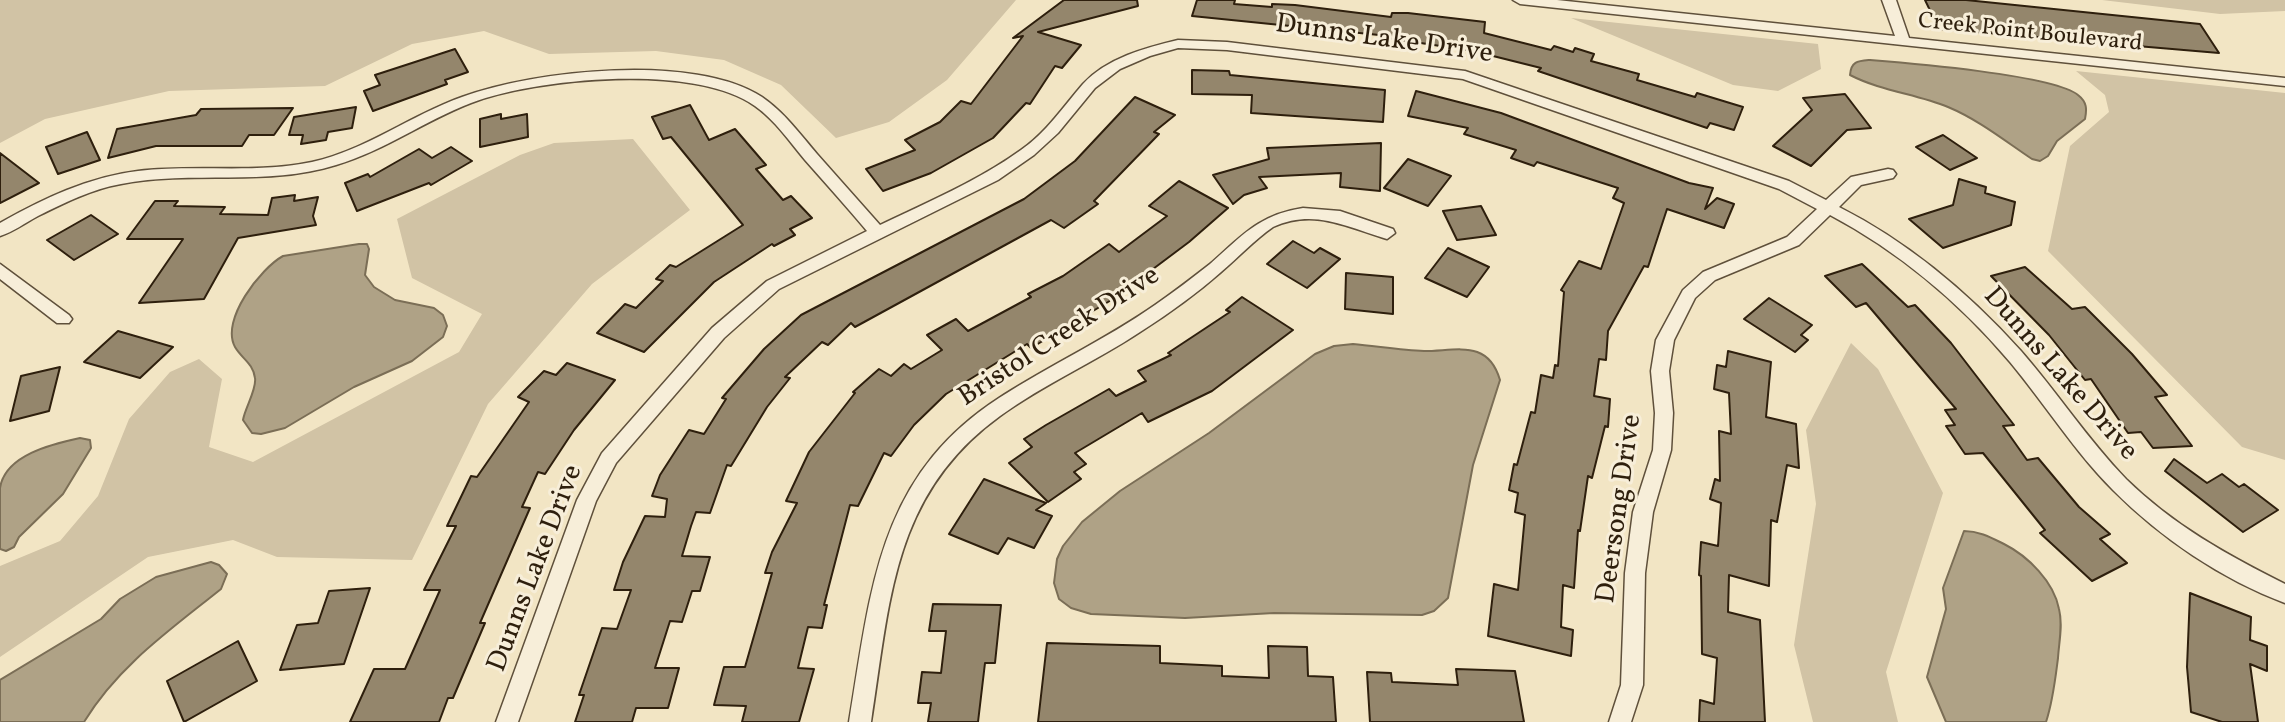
<!DOCTYPE html>
<style>
body{margin:0}
canvas{display:block;background:#f2e5c4}
</style>
<canvas width="2285" height="722"></canvas>
<script>
const g = document.querySelector('canvas').getContext('2d');
g.lineJoin = 'round';
function fill(path, color) { g.fillStyle = color; g.fill(path, 'evenodd'); }
function stroke(path, color, width, dash) { g.strokeStyle = color; g.lineWidth = width; g.lineCap = dash ? 'butt' : 'round'; g.setLineDash(dash || []); g.stroke(path); }
function write(font, color, halo, rows, align = 'center') {
  g.font = font + ' Vollkorn,serif'; g.lineWidth = 6; g.setLineDash([]); g.textBaseline = 'middle'; g.strokeStyle = halo; g.fillStyle = color; for (const [text, x, y, turn = 0] of rows) {
    g.save(); g.translate(x, y); g.rotate((+turn || 0) * Math.PI / 180); g.textAlign = isNaN(turn) ? turn : align; if (halo) g.strokeText(text, 0, 0); g.fillText(text, 0, 0); g.restore();
  }
}
const green = new Path2D(`
 M0,0h1016l-69,80 -58,42 -53,16 -55,-53 -57,-25 -68,-9 -107,3 -65,-23 -72,13 -87,42 -156,5 -124,28 -45,24z
 M2102,0h183v11l-65,3z
 M1571,18l247,26 3,25 -43,22 -45,-6z
 M2076,71l209,22v367l-43,-13 -194,-196 22,-105 39,-34 -4,-17z
 M633,139l57,71 -98,74 -104,120 -76,156 -135,-3 -44,-17 -85,17 -148,100v-91l60,-25 38,-45 31,-77 41,-47 29,-13 23,20 -13,68 44,15 206,-110 23,-38 -70,-36 -15,-59 123,-64 34,-12z
 M1851,343l27,26 65,124 -57,179 12,50h-85l-19,-77 22,-141 -10,-74z`);
const water = new Path2D(`
 M1870,60c38,3 184,15 208,35 9,7 9,14 7,24l-28,22 -9,15 -8,5 -8,-2c-27,-18 -53,-39 -84,-52 -32,-13 -67,-16 -98,-32 1,-14 8,-14 20,-15z
 M359,244h8l2,5 -4,26 9,12 21,13 39,8 9,7 4,11 -4,11 -31,24 -58,26 -69,41 -24,6 -9,-1 -9,-13c2,-12 14,-31 12,-42 -2,-15 -13,-19 -20,-31 -15,-27 26,-79 48,-91z
 M1353,344c23,2 48,6 71,7 33,0 64,-12 76,29l-27,85 -25,133 -14,13 -12,4 -148,-2 -89,5 -94,-4 -20,-6 -12,-9 -5,-16 3,-24 6,-13 19,-24 38,-31 89,-58 106,-79 19,-8z
 M80,438l10,2 1,8 -28,46 -44,43 -5,10 -8,4 -6,-2c0,-20 0,-42 0,-61 5,-33 52,-44 80,-50z
 M1964,531c15,0 26,6 40,13 24,12 50,38 55,65 4,16 0,33 -1,49 -3,23 -5,43 -12,64h-100l-19,-45 19,-68 -3,-21z
 M211,562l8,3 8,9 -6,15c-51,41 -103,77 -137,133h-84v-42l101,-61 19,-20 36,-22z`);
const building = new Path2D(`
 M1064,0h73l1,6 -100,26 43,13 -19,23 -7,-2 -25,38 -4,-1 -33,35 -62,35 -48,18 -17,-22 49,-19 -10,-10 35,-18 21,-21 10,3 52,-68 -10,2z
 M1197,0h38l-1,4 38,3v-3l23,1 96,12 1,-4h16l77,9 -1,11 67,17 3,-4 19,6 2,-4 19,6 -3,7 48,13 -2,6 58,17 2,-4 46,14 -9,23 -24,-7 -3,5 -169,-57 3,-3 -68,-17 -85,-13 1,-2 -197,-20z
 M1925,0h41l234,24 19,29 -129,-11 -4,-6 -39,-3 3,5 -111,-9z
 M455,49l13,23 -23,8 2,4 -74,27 -9,-20 16,-6 -5,-10z
 M1192,70l37,1 1,4 155,15 -2,32 -132,-9 1,-18 -60,-1z
 M1416,91l85,22 188,70 24,5 -8,21 12,-11 17,6 -10,24 -57,-19 -19,58 -4,-1 -36,65 -2,29 -7,-1 -5,37 16,3 -2,28 -3,-1 -13,52 -4,-2 -8,55 -2,-1 -4,58 -11,-3 -2,42 12,3 -2,26 -83,-20 6,-52 24,6 7,-75 -10,-3 3,-19 -9,-3 5,-26 3,1 14,-53 4,1 6,-38 12,3 2,-13 3,1 6,-74 -3,-2 18,-29 22,8 23,-66 -11,-5 5,-10 -81,-26 -3,4 -23,-8 5,-8 -52,-16 4,-6 -60,-12z
 M1845,94l26,34 -24,2 -36,36 -38,-20 39,-36 -9,-12z
 M1135,97l40,18 -21,17 5,2 -65,67 4,3 -34,24 -13,-8 -196,107 -4,-4 -23,22 -6,-3 -37,35 5,1 -23,29 -36,59 -4,-1 -17,48 -14,-1 -5,14 -9,30 28,1 -10,34h-8l-10,31 -12,-1 -15,47h24l-11,40h-32l-4,14h-57l9,-27h-5l23,-67 15,1 14,-39h-17l9,-28 22,-46 20,1 2,-18 -15,-3 8,-21 29,-45 15,4 22,-35 -4,-1 42,-49 37,-34 223,-116 51,-38z
 M690,105l19,35 26,-11 31,36 -10,4 27,31 8,-4 21,22 -22,11 5,6 -21,11 -2,-2 -58,38 -70,70 -47,-19 28,-29 11,4 27,-27 -7,-2 14,-14 6,2 67,-42 -72,-88 -8,2 -11,-22z
 M356,107l-4,21 -24,4 -2,8 -25,4 2,-9h-14l5,-18z
 M293,108l-19,27h-25l-7,11h-86l-48,12 9,-29 79,-14 5,-6z
 M501,114v5l26,-5 1,23 -48,10v-28z
 M87,132l13,28 -42,14 -12,-27z
 M1943,135l34,23 -27,12 -34,-23z
 M1381,143l-1,48 -40,-4 1,-14 -82,4 8,11 -23,7 -11,9 -20,-29 56,-16 -2,-11z
 M451,147l21,14 -41,24 -2,-2 -72,28 -12,-28 23,-9 2,3 49,-28 13,9z
 M0,153l39,30 -39,20z
 M1408,159l43,17 -23,30 -44,-18z
 M1959,179l27,8 -1,6 30,9 -4,23 -68,23 -34,-29 44,-14z
 M1179,181l49,27 -39,34 -76,57 -82,49 -4,-4 -81,50 -32,31 -23,31 -7,-3 -26,53 -8,-1 -26,100h3l-5,23 -14,-1 -10,41 16,1 -15,53h-57l4,-16 -32,-1 10,-38h21l27,-94h-7l7,-21 25,-49 -11,-2 23,-49 46,-59 -2,-1 26,-23 12,7 13,-12 7,5 31,-19 -15,-15 29,-16 12,12 63,-34 -3,-3 35,-18 46,-32 10,8 48,-36 -18,-10z
 M295,195l-1,6 24,-4 -5,19 3,9 -78,13 -34,61 -65,4 44,-64h-56l28,-38h23l-4,5 51,1 -5,7 48,1 4,-17z
 M1481,206l15,29 -39,5 -14,-29z
 M91,215l27,19 -44,26 -27,-20z
 M1293,241l21,12 6,-5 20,11 -33,29 -40,-24z
 M1448,248l41,19 -22,30 -42,-19z
 M1862,264l46,43 7,-2 36,38 63,82 -11,1 24,34 11,-2 41,49 31,27 -10,5 27,24 -35,18 -52,-48 5,-3 -62,-77 -18,1 -19,-28 9,-1 -10,-15 11,-1 -90,-106 -10,4 -31,-31z
 M2025,267l47,42 13,-2 47,47 35,41 -12,2 37,49 -39,2 -12,-16 -13,1 -37,-54 -6,1 -36,-45 -58,-59z
 M1346,273l47,4v37l-48,-5z
 M1242,297l51,33 -81,61 -64,31 -6,-9 -67,40 11,11 -12,8 7,7 -33,23 -39,-39 23,-16 -8,-8 22,-14 63,-36 7,7 30,-15 -8,-10 33,-16 -3,-2 62,-41 -4,-2z
 M1769,298l43,27 -11,10 7,5 -13,12 -51,-33z
 M118,331l55,16 -33,31 -56,-16z
 M1728,351l43,11 -5,55 30,7 3,44 -12,-3 -10,57 -6,-2 -2,66 -40,-11 -1,37 32,8 5,102h-66l1,-22 14,4 3,-46 -15,-4 -1,-78 -2,-1 2,-33 17,4 3,-43 -11,-4 5,-20 5,2 -1,-50 12,3 -2,-41 -15,-4 3,-24 9,2z
 M567,363l48,17 -41,50 -29,44 -7,-2 -16,35 8,1 -50,115h5l-32,75h-5l-9,24h-89l24,-53h31l35,-79h-16l32,-64h-9l24,-50 6,1 52,-75 -11,-5 26,-26 12,4z
 M60,367l-11,44 -39,10 11,-45z
 M2174,459l33,24 15,-9 17,13 5,-3 34,26 -35,22 -78,-61z
 M984,479l62,24 -10,7 16,6 -18,32 -26,-10 -10,16 -49,-20z
 M370,588l-26,76 -64,6 17,-45 21,-2 11,-32z
 M2190,593l61,24 -1,23 17,6v25l-17,-7 8,58h-36l-31,-10 -4,-45z
 M933,604l68,1 -6,58h-10l-7,59h-50l3,-19h-13l4,-31 19,1 5,-42h-17z
 M238,641l19,40 -73,41 -17,-41z
 M1047,643l113,3v17l62,3v10l47,2 -1,-32 39,1 1,29 25,1 3,45h-298z
 M1456,669l59,2 9,51h-154l-3,-50 24,1 1,9 66,3z`);
const street = new Path2D(`
 M1513,0h44l338,36 -13,-36h14l13,38 376,40v8l-765,-82z
 M1178,40l49,2 238,29 324,110 37,19 25,-23 37,-8 5,1 3,4 -3,4 -32,7 -22,22c69,35 130,86 182,144 36,41 67,89 105,128 47,46 101,76 159,105v19c-64,-24 -124,-65 -172,-113 -38,-38 -68,-86 -103,-128 -50,-59 -112,-111 -180,-147l-31,30 -84,35 -20,18 -21,42 -5,31 4,42 -2,37 -18,62 -8,61 -2,112 -12,37h-22l12,-37 4,-112 8,-61 20,-62 2,-37 -4,-42 5,-31 27,-50 20,-18 84,-35 30,-28 -38,-20 -316,-110 -236,-29 -49,-2 -28,8 -30,13 -25,19 -37,45 -24,22 -36,25 -219,109 -55,49 -108,125 -20,38 -78,221h-22l81,-222 25,-47 110,-125 55,-47 100,-50c-20,-24 -41,-47 -62,-71 -16,-19 -30,-40 -50,-54 -60,-43 -218,-28 -284,-3 -47,18 -87,48 -135,62 -70,22 -144,5 -215,19 -29,5 -57,19 -83,32 -13,7 -25,16 -38,20v-13c43,-24 88,-46 138,-52 57,-7 117,3 174,-9 54,-12 99,-47 150,-65 73,-27 233,-44 300,0 22,15 38,37 55,57 21,24 42,47 63,71 48,-23 98,-44 141,-75 25,-17 42,-43 62,-66 24,-26 62,-36 95,-44z
 M1303,208l37,3 53,18 2,4 -8,6c-40,-12 -73,-31 -114,-12 -19,13 -34,30 -52,45 -25,22 -53,42 -81,60 -45,30 -96,52 -140,84 -108,78 -110,186 -129,306h-22c22,-131 28,-245 150,-324 51,-33 106,-58 156,-93 19,-13 37,-27 55,-41 32,-28 48,-49 93,-56z
 M0,264l69,51 3,4 -3,4h-12l-57,-44z`);
const farStreetnames = [
 ["Creek Point Boulevard",2030,34,6]
];
const streetNames = [
 ["Dunns Lake Drive",1384,41,8],
 ["Bristol Creek Drive",1060,338,-33],
 ["Dunns Lake Drive",2059,375,49],
 ["Deersong Drive",1621,509,-82],
 ["Dunns Lake Drive",537,569,-69]
];
fill(green, '#d1c3a5');
fill(water, '#afa286');
stroke(water, '#7b6e56', 2);
fill(building, '#94866c');
stroke(building, '#2e1f0d', 2);
stroke(street, '#5f503b', 3);
fill(street, '#f7eed9');
write('23px', '#2e1f0d', '#f7eed9', farStreetnames);
write('28px', '#2e1f0d', '#f7eed9', streetNames);
</script>
